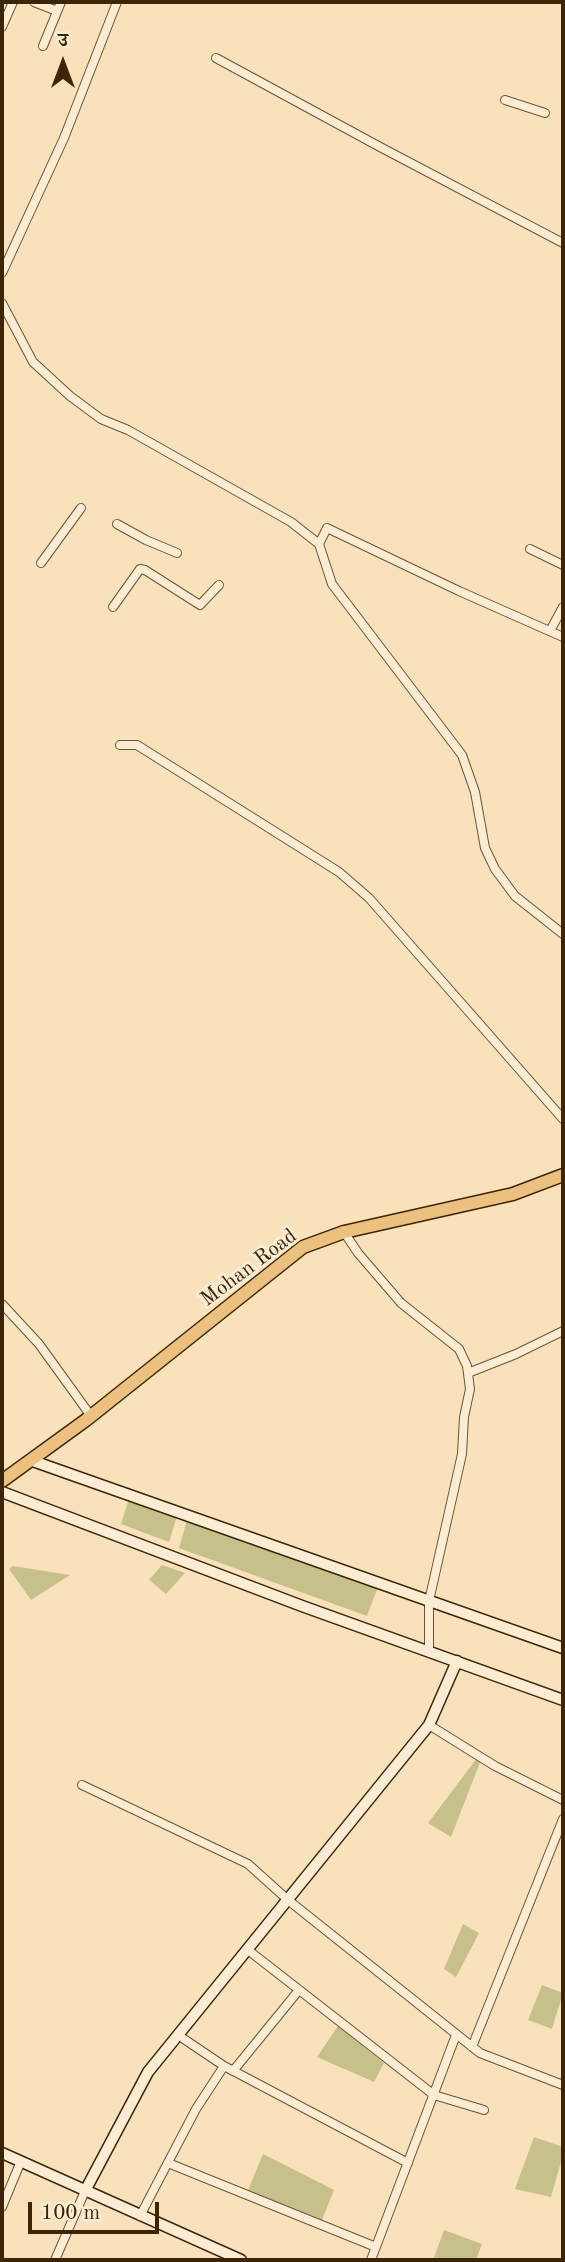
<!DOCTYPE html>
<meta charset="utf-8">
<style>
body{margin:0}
#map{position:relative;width:565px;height:2262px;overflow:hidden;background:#f9e1bb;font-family:"Old Standard TT","Noto Serif Devanagari",serif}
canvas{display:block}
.frame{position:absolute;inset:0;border:4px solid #3b2506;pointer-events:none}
.north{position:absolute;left:28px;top:28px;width:70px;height:70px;-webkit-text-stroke:5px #fbecd3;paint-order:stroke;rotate:0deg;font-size:19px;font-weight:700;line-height:28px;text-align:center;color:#3b2506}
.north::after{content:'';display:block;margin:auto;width:24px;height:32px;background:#3b2506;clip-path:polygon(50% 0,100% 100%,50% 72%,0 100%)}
.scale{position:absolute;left:28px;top:2202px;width:131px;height:32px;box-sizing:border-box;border:4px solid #3b2506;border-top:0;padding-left:9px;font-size:21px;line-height:24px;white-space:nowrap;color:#3b2506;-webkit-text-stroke:5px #fbecd3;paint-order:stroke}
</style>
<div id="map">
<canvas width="565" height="2262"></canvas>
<div class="frame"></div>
<div class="north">उ</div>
<div class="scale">100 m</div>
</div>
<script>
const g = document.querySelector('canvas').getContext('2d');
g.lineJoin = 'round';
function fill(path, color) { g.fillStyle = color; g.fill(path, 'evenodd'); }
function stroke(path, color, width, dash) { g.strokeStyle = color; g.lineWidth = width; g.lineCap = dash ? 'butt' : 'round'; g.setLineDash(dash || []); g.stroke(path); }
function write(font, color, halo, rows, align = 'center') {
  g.font = font + ' "Old Standard TT",serif'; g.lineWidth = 6; g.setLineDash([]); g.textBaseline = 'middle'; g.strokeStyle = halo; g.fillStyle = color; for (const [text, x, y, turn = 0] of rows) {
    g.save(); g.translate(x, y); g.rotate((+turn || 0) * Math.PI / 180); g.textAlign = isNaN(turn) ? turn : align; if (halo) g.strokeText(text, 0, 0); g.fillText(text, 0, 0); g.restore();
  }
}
const green = new Path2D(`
 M129,1499l48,17 -8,26 -48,-18z
 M187,1520l191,67 -11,29 -188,-68z
 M162,1565l23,8 -19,21 -17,-14z
 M13,1566l57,9 -39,25 -22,-31z
 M477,1758l4,2 -30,77 -23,-14z
 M463,1924l16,9 -23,44 -12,-8z
 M542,1985l21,8 -11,36 -24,-9z
 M338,2026l46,37 -10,19 -57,-25z
 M534,2137l29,10v8l-12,42 -36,-8z
 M263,2154l71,36 -12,30 -74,-30z
 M444,2230l38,14 -6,16h-43z`);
const street = new Path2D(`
 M34,2l23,9
 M2,27l11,-25
 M43,46l18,-44
 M216,58l166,90 181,95
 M505,100l40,13
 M2,273l62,-135 53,-136
 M2,303l31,59 37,34 31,23 27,11 163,92 28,22 13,40 130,171 13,37 10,56 10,21 20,27 48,38
 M117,524l29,16 31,13
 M319,544l8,-16 132,63 104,46
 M530,549l33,16
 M41,563l40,-55
 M113,607l27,-38 5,1 55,35 19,-20
 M550,631l13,-24
 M120,745h17l202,127 30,26 194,221
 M344,1232l14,21 43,50 58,46 8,17 3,23 -6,28 -2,37 -33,147v50
 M2,1304l37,40 52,72
 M468,1373l48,-19 47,-23
 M429,1725l66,41 68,34
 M82,1785l166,79 40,36 192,153 83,32
 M248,1950l186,145 50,15
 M178,2035l46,31 184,97
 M472,2047l91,-228
 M233,2071l66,-81
 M168,2163l208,84
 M2,2207l19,-46
 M140,2216l56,-107 28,-43
 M55,2260l30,-69
 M371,2260l85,-225`);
const secondary = new Path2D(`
 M30,1460l533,188
 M2,1492l300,114 261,94
 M2,2153l239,107
 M85,2191l63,-119 281,-347 28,-64`);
const primary = new Path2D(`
 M2,1481l84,-61 217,-173 41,-15 169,-38 50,-19`);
const streetNames = [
 ["Mohan Road",249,1268,-37]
];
fill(green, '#c6c08b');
stroke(street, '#6a5433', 10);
stroke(secondary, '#3b2506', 13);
stroke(primary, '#3b2506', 15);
stroke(street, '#fbecd3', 8);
stroke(secondary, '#fbecd3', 10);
stroke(primary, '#ecc07e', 12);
write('21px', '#3b2506', '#fbecd3', streetNames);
</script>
